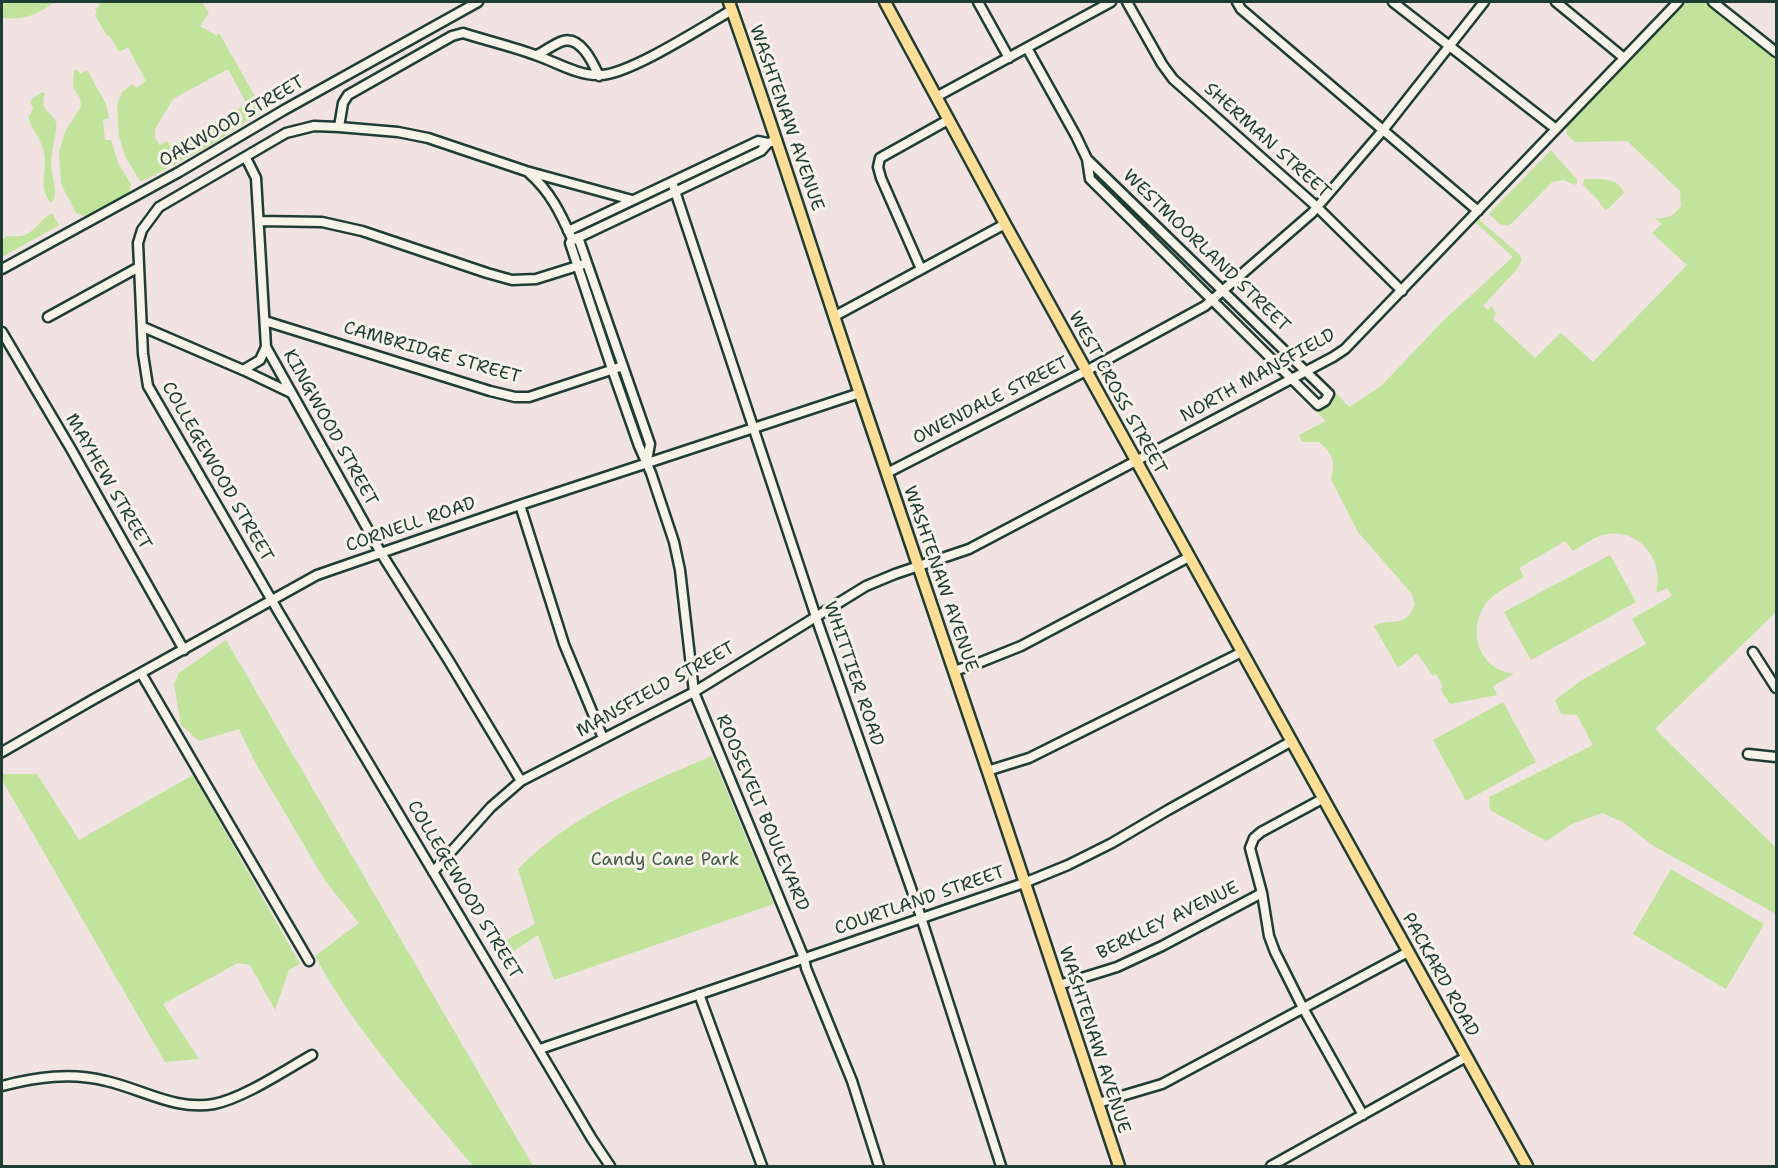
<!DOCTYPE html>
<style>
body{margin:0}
#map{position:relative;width:1778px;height:1168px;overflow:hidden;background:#f0e3e1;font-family:"Shantell Sans",sans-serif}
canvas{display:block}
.frame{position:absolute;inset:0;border:3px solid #1f3d34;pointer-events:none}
</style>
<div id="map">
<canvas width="1778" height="1168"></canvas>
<div class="frame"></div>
</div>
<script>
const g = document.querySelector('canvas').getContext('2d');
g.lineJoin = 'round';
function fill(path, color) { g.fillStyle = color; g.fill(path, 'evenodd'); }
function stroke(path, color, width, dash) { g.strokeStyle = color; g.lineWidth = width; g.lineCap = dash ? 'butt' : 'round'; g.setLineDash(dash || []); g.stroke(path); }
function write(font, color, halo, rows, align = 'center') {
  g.font = font + ' "Shantell Sans",sans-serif'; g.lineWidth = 6; g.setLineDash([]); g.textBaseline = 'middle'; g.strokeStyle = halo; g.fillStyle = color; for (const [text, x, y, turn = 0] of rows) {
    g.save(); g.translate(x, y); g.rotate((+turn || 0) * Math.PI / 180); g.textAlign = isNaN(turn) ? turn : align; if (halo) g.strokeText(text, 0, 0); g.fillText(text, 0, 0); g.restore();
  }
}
const green = new Path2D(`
 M2,2h52c-16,13 -31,18 -52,16z
 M98,2h104l7,11 -9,13 17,10 2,-3 41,72v7l-46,31 -67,36 -7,2 -15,-25 -6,-20 -2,-31 5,-13 11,-8 3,4 10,-7 -18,-34 -9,5 -10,-17 -2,1 -12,-21 2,-2 -2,-4 5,-3zM228,69l19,35 -77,42 -3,-5 -7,4 -5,-7v-9l18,-30z
 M1684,2h21l71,56v554l-121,117 121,119v66l-124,-69 -29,-23 -21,-9 -30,11 -26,17 -56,-31 -1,-13 104,-52 -16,-30 -16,-1 -6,-14 27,-20 64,-36 -14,-25 40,-23 -5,-8 -11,5c9,-33 -17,-67 -53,-58 -11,3 -21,11 -30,16l-8,-10 -46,27 5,9c-12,7 -27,14 -36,24 -18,21 -15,56 12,69 4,2 9,3 14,4l-21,12 4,9 -47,9 -10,-15 3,-2 -7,-13 -3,2 -16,-23 -19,15 -24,-42c19,-10 29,5 41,-21l-3,-11 -54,-62 -27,-53c5,-18 2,-25 -12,-37h-17l-3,-7 27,-14 -8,-8 19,-19 12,13 32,-21 63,-66 69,-63 -39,-36 3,-3 43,37 2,5 -5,9 -34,37 5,4 4,-4 4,8 -3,5 42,39 26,-25 32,29 94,-97 -35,-32 10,-9 -7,-6c13,1 18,-2 26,-12l-1,-15 -53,-50 -52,1 -8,-7 -1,-8z
 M77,69l3,5 7,-4 19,34 3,14 -6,2 2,20h6l7,23 13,21 -2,11 -41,22 -12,-4 -15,-29 -2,-32 6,-20 16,-26 -1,-8 -7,-11 1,-16z
 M42,92l3,1c-6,19 6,17 11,29 2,4 -5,33 -5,41 0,13 9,32 0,40 -14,-17 -3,-31 -7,-51 -3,-13 -13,-23 -16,-36l3,-2 2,-7 -3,-4 2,-4z
 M1551,150l26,30v3l-2,2 -11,-5 -12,2 -40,41 -5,3 -7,-2 -11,-10z
 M1586,179c15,0 32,-2 38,14l-15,15 -4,2 -7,-10 -15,-15 1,-5z
 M52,213l7,12 -57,32v-16l4,-5c5,0 10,1 15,0 13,-2 19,-17 31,-23z
 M1610,555l26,47 -105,58 -27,-48z
 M226,640l307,526h-60c-56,-67 -116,-133 -158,-210l44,-33 -33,-41 -70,-118 -17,-35 -40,12 -18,-16 -7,-41 5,-11z
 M1503,702l33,60 -70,39 -33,-61z
 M712,756l62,148 -220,76 -16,-45 -39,26 -7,-13 43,-24 -17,-55c53,-54 125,-84 194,-113z
 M2,774h35l42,66 114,-65 107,189 -11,6 -14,40 -25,-45 -12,-2 -75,41 36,55 -34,3 -163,-282z
 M1671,869l93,55 -38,65 -93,-55z`);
const minor = new Path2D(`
 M978,2l31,56
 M1127,2l35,62 11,15 144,128 85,84
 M1237,2l4,7 237,202
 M1393,2l163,127
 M1556,2l68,56
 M1713,2l63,50
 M1027,48l49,88 11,23
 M537,55c8,-4 17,-11 26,-14 18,-5 30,22 36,35
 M936,97l175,-95
 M339,127l4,-24 5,-8 104,-59 11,-3c25,8 51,14 75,23 20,7 41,20 62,19 29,0 104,-49 132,-65
 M246,158l10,20 10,169 115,206 68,108 72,120
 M1087,159l242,235 -4,7 -7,4 -228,-226z
 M529,173c21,18 32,41 43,66l-2,4 42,126 27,77 12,27 23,69 6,28 14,122 110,266 2,10 46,113 27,85
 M672,182l148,447 98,279 83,258
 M259,221l63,1 40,9 125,42 25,7 24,-1 51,-16
 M568,231l190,-90 10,2
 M572,239l7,1 71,204 -3,16
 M573,239l9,-3 179,-85 7,-8 9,-3
 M2,269l177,-97 105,-62 194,-108
 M921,269l-40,-91 -3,-11 2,-9 68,-38
 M835,316l170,-92
 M48,317l91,-50
 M265,321l225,70 25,6h14l94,-31
 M143,327l100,43 48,23
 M2,332l69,117 113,201
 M243,370l17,-10 6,-13
 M887,473l199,-102 119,-65 107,-93 72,-84 100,-127
 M520,505l44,139 39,94
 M1753,652l23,36
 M954,671l27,-9 40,-16 168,-89
 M141,673l168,288
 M2,752l92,-53 223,-124 203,-70 340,-112
 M1748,754l28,3
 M987,771l42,-13 213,-106
 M1324,798l-63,34 -7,6 -4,10 12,45 7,43 6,16 28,56 60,107
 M433,872l58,-65 30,-26 173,-89 172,-106 29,-12 74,-25 364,-192 12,-8 333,-347
 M1059,985l58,-18 45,-21 100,-53
 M699,994l63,172
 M540,1049l484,-166 44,-18 44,-22 56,-33 124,-69
 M2,1086c34,-9 69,-14 104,-5 36,8 70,30 108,23 30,-6 71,-34 98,-49
 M1098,1103l64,-19 246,-132
 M610,1166l-18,-27 -314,-528 -130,-225 -5,-32 -5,-111 4,-13 17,-23 127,-74 28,-7 25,1 59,5 30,6 98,33 106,29
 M1271,1166l195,-109`);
const major = new Path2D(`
 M729,2c46,130 87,261 131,392 87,257 175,514 259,772
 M885,2l120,222 522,942`);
const streetNames = [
 ["WASHTENAW AVENUE",786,118,71],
 ["OAKWOOD STREET",232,122,-30],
 ["SHERMAN STREET",1267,141,42],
 ["WESTMOORLAND STREET",1206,251,44],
 ["CAMBRIDGE STREET",432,353,16],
 ["NORTH MANSFIELD",1258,376,-29],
 ["WEST CROSS STREET",1117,393,61],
 ["OWENDALE STREET",991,401,-27],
 ["KINGWOOD STREET",330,428,61],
 ["COLLEGEWOOD STREET",217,472,60],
 ["MAYHEW STREET",108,482,60],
 ["CORNELL ROAD",411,525,-19],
 ["WASHTENAW AVENUE",940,579,71],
 ["WHITTIER ROAD",853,674,71],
 ["MANSFIELD STREET",656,690,-29],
 ["ROOSEVELT BOULEVARD",762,813,67],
 ["COLLEGEWOOD STREET",464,890,59],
 ["COURTLAND STREET",920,901,-19],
 ["BERKLEY AVENUE",1168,921,-26],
 ["PACKARD ROAD",1440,975,61],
 ["WASHTENAW AVENUE",1094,1040,72]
];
const parkNames = [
 ["Candy Cane Park",665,860]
];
fill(green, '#c1e39c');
stroke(minor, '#1f3d34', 13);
stroke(major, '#1f3d34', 15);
stroke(minor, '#f7f3e8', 8);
stroke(major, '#fedd96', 10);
write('18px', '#1f3d34', '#f7f3e8', streetNames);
write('18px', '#3f5e49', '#f7f3e8', parkNames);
</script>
